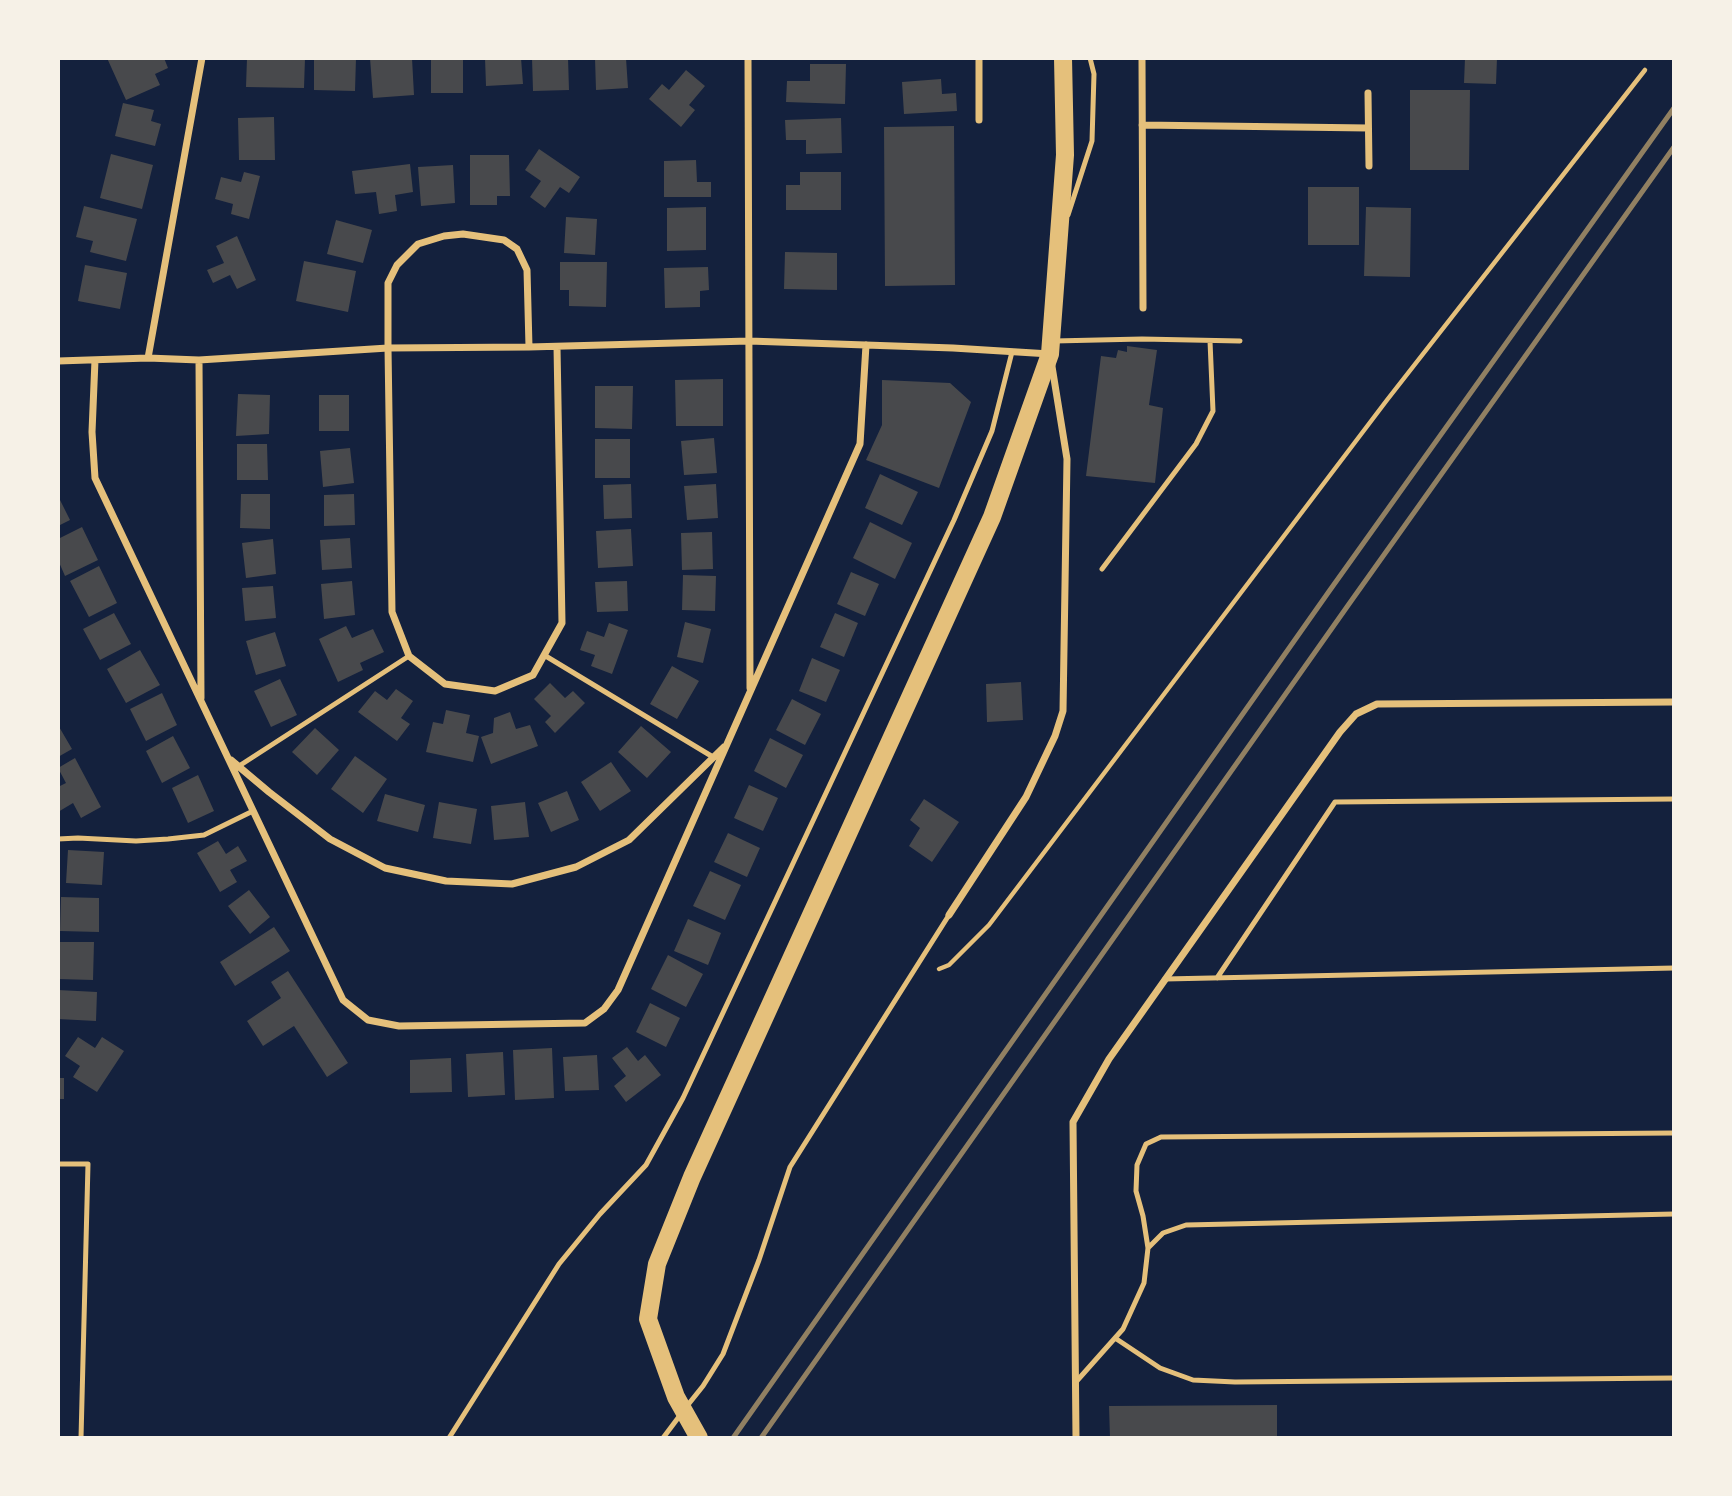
<!DOCTYPE html>
<style>
body{margin:0}
#map{position:relative;width:1732px;height:1496px;overflow:hidden;background:#14213d;font-family:Jost,sans-serif}
canvas{display:block}
.frame{position:absolute;inset:0;border:60px solid #f6f1e7;pointer-events:none}
</style>
<div id="map">
<canvas width="1732" height="1496"></canvas>
<div class="frame"></div>
</div>
<script>
const g = document.querySelector('canvas').getContext('2d');
g.lineJoin = 'round';
function fill(path, color) { g.fillStyle = color; g.fill(path, 'evenodd'); }
function stroke(path, color, width, dash) { g.strokeStyle = color; g.lineWidth = width; g.lineCap = dash ? 'butt' : 'round'; g.setLineDash(dash || []); g.stroke(path); }
const building = new Path2D(`
 M107,58h28l1,2 6,-2h22l4,10 -13,6 5,11 -34,15z
 M247,58h58l-1,30 -58,-1z
 M314,58h42l-1,33 -41,-1z
 M370,58h42l2,37 -41,3z
 M431,58h32v35h-32z
 M485,58h36l2,26 -37,2z
 M532,58h36l1,32 -36,1z
 M595,58h31l2,30 -32,2z
 M1465,58h32l-1,26 -32,-1z
 M810,64h36l-1,40 -59,-2 1,-21h23z
 M686,70l19,16 -16,19 6,5 -14,17 -32,-28 13,-15 7,6z
 M941,79l1,15 14,-1 1,18 -53,3 -2,-32z
 M1410,90h60l-1,80h-59z
 M123,103l31,7 -3,11 10,3 -6,22 -40,-10z
 M274,117l1,43h-36l-1,-42z
 M841,118l1,35 -36,1v-14h-20l-1,-20z
 M954,126l1,159 -70,1 -1,-159z
 M539,149l41,28 -11,16 -9,-6 -15,21 -15,-11 11,-16 -16,-11z
 M111,154l42,11 -11,44 -42,-11z
 M470,155h39l1,41h-13v9h-27z
 M696,160l1,22h14v15h-47v-36z
 M410,164l3,28 -18,3 2,16 -18,3 -3,-22 -21,2 -3,-23z
 M453,165l2,38 -34,3 -3,-39z
 M244,172l16,4 -11,43 -18,-5 2,-10 -18,-5 6,-22 20,5z
 M800,172h41v38h-55v-25h14z
 M1308,187h51v58h-51z
 M84,206l53,13 -11,42 -36,-9 3,-11 -17,-4z
 M706,207v43l-39,1v-43z
 M1366,207l45,1 -1,69 -46,-1z
 M566,217l31,2 -2,36 -31,-2z
 M336,220l36,10 -9,33 -36,-9z
 M237,236l19,44 -19,9 -7,-14 -17,8 -6,-13 17,-7 -8,-17z
 M785,252l52,1v37l-53,-1z
 M304,261l52,10 -8,41 -52,-11z
 M560,262h47l-1,45 -37,-1v-16h-9z
 M85,265l42,8 -7,36 -42,-8z
 M708,267l1,23 -9,1v16l-35,1 -1,-40z
 M1127,346l30,4 -8,55 14,3 -8,75 -69,-7 15,-120 15,2 2,-8 9,2z
 M723,379v47h-47l-1,-46z
 M882,380l68,3 21,19 -32,86 -73,-28 16,-35z
 M595,386h38l-1,43 -37,-1z
 M238,394l32,1 -1,39 -33,2z
 M319,395h30v36h-30z
 M714,438l3,35 -33,2 -3,-34z
 M595,439h35v39h-35z
 M237,444h30l1,36h-31z
 M350,448l4,35 -31,4 -3,-36z
 M880,474l38,18 -16,33 -37,-17z
 M631,484l1,34 -28,1 -1,-34z
 M716,484l2,34 -31,2 -3,-34z
 M241,494h29v35l-30,-1z
 M354,494l1,31 -31,1v-31z
 M58,496l12,24 -12,6z
 M870,522l42,21 -17,36 -42,-21z
 M82,527l16,33 -33,16 -7,-16v-21z
 M631,529l2,37 -35,2 -2,-37z
 M712,532l1,37 -31,1 -1,-37z
 M350,538l2,30 -30,2 -2,-30z
 M273,539l3,35 -30,4 -4,-35z
 M99,566l18,37 -28,14 -19,-36z
 M851,572l28,12 -14,32 -28,-12z
 M683,575l33,1 -1,35 -33,-1z
 M352,581l3,34 -31,4 -3,-35z
 M627,581l1,30 -31,1 -2,-30z
 M273,586l3,32 -31,3 -3,-33z
 M114,613l17,31 -31,16 -17,-31z
 M835,613l23,10 -14,34 -24,-10z
 M685,622l26,7 -8,34 -26,-6z
 M609,623l19,7 -16,44 -21,-8 4,-11 -15,-5 7,-19 17,6z
 M346,626l6,12 21,-9 11,23 -24,11 3,7 -25,12 -19,-43z
 M275,632l11,34 -30,9 -10,-34z
 M140,650l20,35 -34,18 -19,-34z
 M812,658l28,12 -14,32 -27,-11z
 M672,666l27,15 -22,38 -27,-15z
 M280,679l17,36 -26,12 -17,-36z
 M1021,682l2,38 -36,2 -1,-38z
 M550,683l15,15 8,-7 12,12 -30,30 -10,-11 6,-6 -17,-17z
 M396,689l17,12 -12,17 9,6 -13,17 -39,-29 17,-21 12,9z
 M162,693l15,32 -31,16 -16,-32z
 M792,699l29,15 -16,31 -29,-15z
 M446,710l24,5 -4,18 13,3 -6,26 -47,-10 7,-30 10,2z
 M510,712l6,17 14,-4 8,21 -47,18 -10,-27 12,-4 1,-15z
 M58,725l14,24 -14,8z
 M641,726l30,26 -24,26 -29,-26z
 M315,728l24,22 -22,25 -25,-23z
 M173,736l17,32 -28,15 -16,-32z
 M770,738l33,17 -17,33 -32,-17z
 M355,756l32,23 -24,34 -32,-24z
 M75,758l26,49 -20,11 -8,-15 -15,9v-25l8,-4 -8,-15z
 M611,762l20,29 -31,20 -19,-29z
 M198,775l16,36 -26,12 -16,-35z
 M749,785l29,13 -15,33 -29,-13z
 M567,791l12,29 -28,12 -13,-29z
 M385,794l40,11 -7,27 -41,-11z
 M924,799l35,23 -27,40 -23,-16 11,-18 -10,-8z
 M439,802l38,7 -6,35 -38,-6z
 M525,802l4,35 -35,3 -3,-34z
 M728,833l32,15 -13,29 -33,-15z
 M218,841l8,13 12,-8 9,15 -17,9 7,12 -17,10 -23,-39z
 M68,850l36,2 -2,33 -36,-2z
 M710,871l31,14 -16,35 -32,-14z
 M249,890l21,27 -20,17 -22,-28z
 M61,897l38,1v34l-39,-1z
 M688,919l33,14 -13,32 -34,-14z
 M274,927l16,24 -55,35 -15,-24z
 M58,942h36l-1,38 -35,-1z
 M668,955l35,19 -17,33 -35,-18z
 M288,971l60,92 -21,14 -33,-51 -31,20 -16,-25 34,-23 -10,-16z
 M58,990l39,2 -1,29 -38,-2z
 M650,1003l30,15 -14,29 -30,-15z
 M78,1037l17,11 7,-11 22,14 -27,41 -24,-15 7,-11 -15,-10z
 M627,1047l11,14 7,-6 16,20 -35,27 -12,-16 12,-10 -14,-18z
 M552,1048l2,50 -39,2 -2,-50z
 M503,1052l2,43 -37,2 -2,-43z
 M597,1055l2,35 -34,1 -2,-34z
 M451,1058l1,34 -42,1v-33z
 M58,1078h6v21h-6z
 M1277,1405v33h-167l-1,-32z`);
const path = new Path2D(`
 M939,969l10,-4 40,-40 398,-525 258,-330`);
const service = new Path2D(`
 M1068,215l24,-74 2,-67 -4,-16
 M1054,341l88,-2 98,2
 M1102,569l94,-125 17,-33 -3,-70
 M544,655l169,102
 M239,766l170,-110
 M58,839l20,-1 58,3 32,-2 36,-4 49,-24
 M1217,978l118,-176 339,-3
 M1165,979l509,-11
 M58,1164h30l-7,274
 M1148,1248l15,-15 23,-8 488,-11
 M1115,1338l45,30 33,12 42,2 439,-4
 M1075,1383l48,-54 21,-46 4,-35 -5,-32 -7,-25 1,-26 9,-21 15,-7 513,-4
 M687,1406l16,-20 20,-32 36,-94 31,-93 159,-252
 M449,1438l110,-174 41,-50 46,-49 37,-67 271,-578 38,-89 20,-79
 M663,1438l18,-24`);
const minor = new Path2D(`
 M748,58l2,630
 M979,58v62
 M1142,58l1,250
 M1368,93l1,73
 M1142,125l226,3
 M529,347l-2,-77 -10,-21 -13,-9 -41,-6 -19,2 -26,8 -21,21 -9,18v65l4,264 17,44 36,28 50,7 38,-16 29,-52 -5,-276
 M148,358l54,-300
 M95,360l-3,72 3,46 248,522 25,20 31,6 186,-3 19,-14 14,-19 242,-546 6,-99
 M199,360l2,338
 M58,361l90,-3 51,2 189,-12 141,-1 220,-6 204,7 97,6 17,105 -4,252 -8,25 -29,61 -77,118
 M231,760l38,32 61,47 55,29 61,13 66,3 64,-17 53,-27 95,-93
 M1076,1438l-3,-316 36,-63 231,-327 16,-18 21,-10 297,-2`);
const primary = new Path2D(`
 M699,1438l-23,-41 -28,-78 9,-55 35,-87 300,-660 58,-163 15,-199 -2,-97`);
const rail = new Path2D(`
 M733,1438l597,-848 344,-482
 M761,1438l588,-834 325,-457`);
fill(building, '#48494c');
stroke(path, '#e5c07b', 4.5);
stroke(service, '#e5c07b', 5);
stroke(minor, '#e5c07b', 7);
stroke(primary, '#e5c07b', 18);
stroke(rail, '#918062', 5);
</script>
